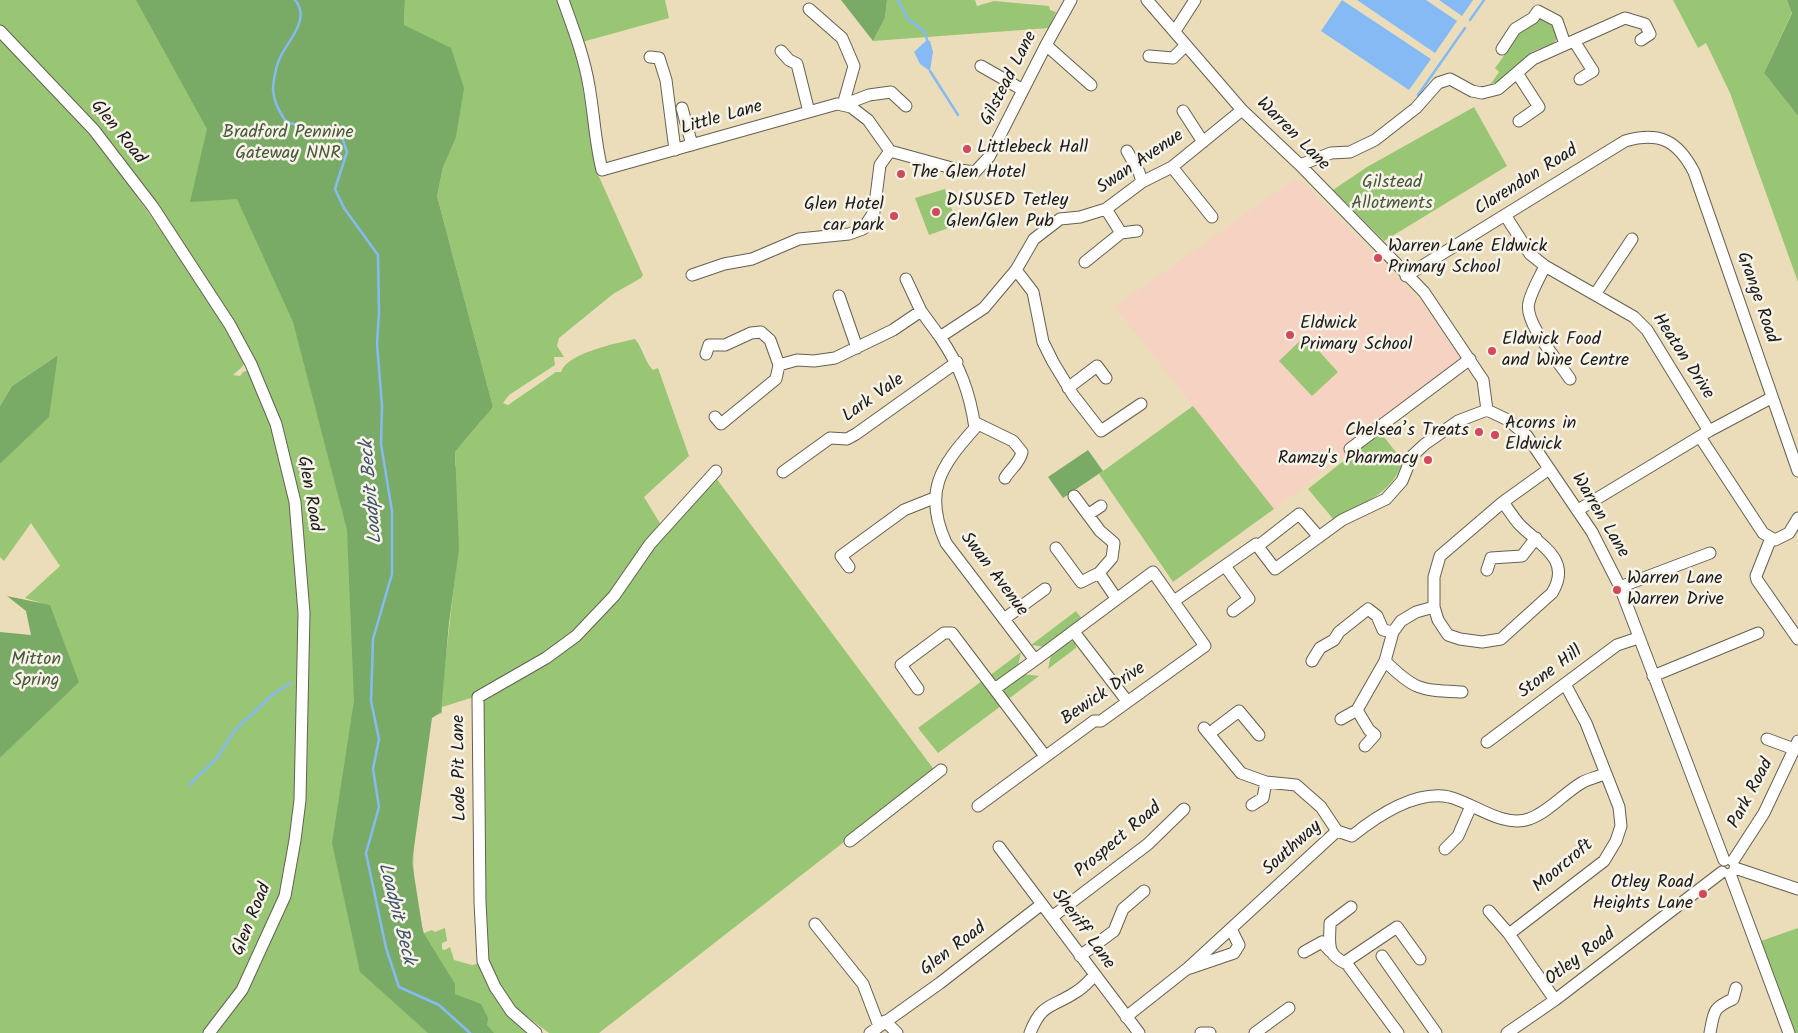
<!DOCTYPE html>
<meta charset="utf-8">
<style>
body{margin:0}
canvas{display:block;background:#ebddb9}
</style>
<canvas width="1798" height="1033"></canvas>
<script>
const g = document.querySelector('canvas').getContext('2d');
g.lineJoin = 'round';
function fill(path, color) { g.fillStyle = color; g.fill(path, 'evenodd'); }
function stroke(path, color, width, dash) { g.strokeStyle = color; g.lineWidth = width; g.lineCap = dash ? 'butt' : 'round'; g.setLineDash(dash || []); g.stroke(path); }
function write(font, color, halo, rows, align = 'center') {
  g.font = font + ' Kalam,sans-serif'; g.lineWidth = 5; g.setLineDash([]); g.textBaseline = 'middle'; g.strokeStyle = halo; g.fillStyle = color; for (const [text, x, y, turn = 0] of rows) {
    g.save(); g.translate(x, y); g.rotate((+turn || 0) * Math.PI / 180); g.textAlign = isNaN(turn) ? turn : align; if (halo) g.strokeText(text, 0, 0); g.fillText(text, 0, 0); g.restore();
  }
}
const built = new Path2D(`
 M1294,179l7,1 120,122 43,61 -190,146 -159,-202z`);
const green = new Path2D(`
 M0,0h403l1,25 1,-25h155l19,64 17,106 47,105 -2,3 -28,16 -54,44 -2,8 7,11h-10l1,8 -46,30 -6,8 5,2 48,-33h5c6,-19 56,-29 74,-33 8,9 9,22 18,31l5,-2 31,88 -45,41 17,28 -20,21 -20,32 -32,40 -18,18 -20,15 -77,43v3l-32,10v6l-11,4c-10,71 -30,146 -7,216l8,-3 3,2 10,-4 2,13 -5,2v6l3,1 5,-3 4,13 18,5 9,-2c12,27 27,53 52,70h-533v-275l78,-77 -28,-75 -25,-8 35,-32 -29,-43 -27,38 -4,-4v-93l48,-47 10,-62 -46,31 -12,20v-371c97,96 175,210 245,327l-3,5 -9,8 7,1 3,-4 6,-2 11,22 13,38 14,54 10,79 2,152 -7,116 7,-1c10,-109 15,-224 -2,-333 -15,-91 -61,-170 -111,-245 -55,-82 -117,-157 -186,-227zM447,155l-4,12 -6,29 56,211 -1,2 -12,-29 -19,-84 -26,-71v-23l-5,-27zM483,419l-28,33 1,15 -13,-20 2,-8 23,-10zM456,567l-15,133 6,-108z
 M567,0h98l4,18 -87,24z
 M887,0h88l2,6 17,-5 55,5 1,4 6,2 -7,16 -176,13 12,-23z
 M1673,0h114l5,12 -28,61 34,43v166l-68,-189 -24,-50 -8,5z
 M1544,18l11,9 2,12c-7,9 -18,8 -27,14l1,4 -33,25 -8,3 9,-13 -4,-4c17,-19 18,-46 49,-50z
 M1474,107l33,59 -123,75 -51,-51 34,-23z
 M945,189l12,36 -28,10 -14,-37z
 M1305,336l33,36 -26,24 -33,-35z
 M1193,406l81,103 -101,73 -74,-108z
 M1380,432l23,29c-13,37 -40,39 -69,59l-26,-31z
 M716,478l219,293 -336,262h-50l-32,-24 -18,-23 -13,-27 -4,-260 84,-48 29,-27 57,-76z
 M1076,611l6,8 -37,28 -14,-2z
 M1069,641l6,1 1,6 -28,21 3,-15z
 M1021,652l-3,14 -20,15 -9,-5z
 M1023,674l16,2 -32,24 -4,-7 2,-5z
 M982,681l19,25 -63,47 -20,-25z
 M1798,928v105h-3l-34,-92z`);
const forest = new Path2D(`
 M136,0h269l-1,25 47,23 13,40 -8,49 -13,30 -6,29 56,211 -38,45 4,97 -10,74 -8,89 -9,6 -20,144 11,70 32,52v10l26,10 7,14 -1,7 7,8h-66l-68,-61 -28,-129 22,-142 -7,-171 -54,-208 -56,-123 -47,3 17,-73z
 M841,0h46l-2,18 -12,23z
 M1787,0h11v116l-34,-43 28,-60z
 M58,355l-9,62 -49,47v-58l12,-20z
 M1088,450l15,21 -40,27 -15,-21z
 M7,596l43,9 29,77 -79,76v-126l31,3 -5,-24z`);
const water = new Path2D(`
 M1342,0l89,59 -22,31 -88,-59z
 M1357,0h69l31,21 -22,32z
 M1439,0h34l-11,16z
 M927,40l3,1 3,11 -3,19 -10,-7 -6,-12z`);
const stream = new Path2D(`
 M295,0c17,20 -9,42 -16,60 -3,7 -6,22 -6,30 1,13 7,22 13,32l23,6h20l13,9 5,15 -12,37 9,19 34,47 1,58 -2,31 5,62 -1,38 11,67v63l-19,65 -2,62 8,38 -6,30 6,38 -13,46 20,95 13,39 40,18 31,28
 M898,0l10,19 17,13 2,8
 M1470,20l14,-20
 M930,71l28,44
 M1418,95l47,-67
 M189,785l29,-28 16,-26 38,-36 19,-12`);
const minor = new Path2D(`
 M563,0c10,28 21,56 26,86 5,28 6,56 13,84l235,-66 14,3 17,13 22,31 69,19 16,2 14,-15 57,-112 25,-45
 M1147,0l95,110 58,55 124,127 59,88 4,30 21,10 19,16 65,96 28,55 104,273
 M809,9l33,29 12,28 -11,39
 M0,31l94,99 59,77 77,118 21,39 25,60 19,78 9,111 -4,187 -5,40 -10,56 -43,94 -33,43
 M1175,31l20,-31
 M1574,41l19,30 -13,8
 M1046,45l45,40
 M1502,49l13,-20 18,-11 5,-7 19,10 8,23
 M781,51l8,9 8,4 12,48
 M1149,56l24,2 12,-12
 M650,57l9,1 7,22 9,70
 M981,66l42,24
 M1517,73l22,34 -20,14
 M843,105l26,-10 22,-3 15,14
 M682,108l10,37
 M1183,111l20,31
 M1127,151l12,21 3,10
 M1300,165l31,-12 19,-1 25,-12 41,-32 22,-25 12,-4 22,12 10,2 16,-4 35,-30 92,-41 20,6 5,10 -9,6
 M1172,167l40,50
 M1106,209l15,24
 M1505,215l25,39 15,12 89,51 13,13 62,101
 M1085,262l36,-29 16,-2
 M1545,266c-5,11 -13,24 -16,36 -6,20 30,60 41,77
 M1016,270l17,22 10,50 10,20 20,33 28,36 40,-27
 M692,275l32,-11 28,-5 47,-20 50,-5 14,-5 11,-17 6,-47 10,-14
 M1406,276l219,-135c35,-10 53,0 69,31l104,299
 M1596,293l36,-54
 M839,296l18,52
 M921,311l19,26
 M706,354l3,-9h16l26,-12 10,-1 9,8 9,25
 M1068,388l29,-22 9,12
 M715,417l6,7 55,-45 3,-14 18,-5 17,1 21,-3 58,-28 28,-19 -15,-32
 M974,422l39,19 9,11c-2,11 -12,17 -17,26
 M1700,437l63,96 12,7 14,-7 9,-15
 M1350,449l120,-90
 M783,472l47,-34 17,1 9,-5 101,-72
 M1074,496l26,35 14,12 -2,15 -13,15 17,25
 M1503,502c5,7 10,15 16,22 20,21 54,35 33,69l-51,46 -19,3 -22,-3 -12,-4 -10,-15 -4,-13v-30l6,-21 63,-54 46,-33
 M1578,510l131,-79 62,-33
 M1089,514l12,-8
 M1771,538l-15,38 1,4 41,59
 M1258,546l41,-32 20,23
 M1056,548l25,34 18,-9
 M1225,566l24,33 -16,12
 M849,567l-8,-11 63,-46 30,-12
 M1487,570l4,-12 31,-2 14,-18
 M1620,587l90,-34
 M1174,601l82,-57 19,25 67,-49 44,-21 16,-18 10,-25 13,-12 33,-23 29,-11
 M1004,619l41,-30
 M1074,632l53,69
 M1312,661l8,-13 14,-8 5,-8 29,-23 9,7 6,14 10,2
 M1385,661c30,30 36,29 77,31
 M1653,676l105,-43
 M996,688l39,-28
 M918,689l-17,-24 43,-32h8l93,123
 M1341,719l16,-9
 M1204,728l37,45 25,9 30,3 25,22 16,24
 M1210,733l29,-22 20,24
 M1767,739l27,10
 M1487,742l130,-97 21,-7
 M1365,746l10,-11 -6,-5 -12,-20 28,-49 8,-29 8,-11 15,-9 18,-5
 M1252,805l11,-7 3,-16
 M978,806l116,-85h7l104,-75 -52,-74 -118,88 -89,-117c-23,-51 -6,-76 29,-115 -5,-35 -15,-62 -35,-91l44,-29 32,-38 18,-31 26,-20 20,-2 26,-8 36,-27 30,-15 70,-57
 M850,841l91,-71
 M999,847l140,186
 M1445,849l13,-13 13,-30
 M1733,861l31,-48 34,-72
 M1735,868l63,21
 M1730,874l59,159
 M1489,911l20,23
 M1052,917l96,-73 36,-35
 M815,924l48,60 16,42
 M1304,952l18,-10 8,9
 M1080,956l34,-25 9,-22 21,-18
 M1382,956l54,77
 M1347,964c-22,-10 -17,-20 -17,-41l21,-16
 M1190,968l44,-15 5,-8 -8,-16
 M1555,1000l-46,-66 95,-73 12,-20 5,-15 -2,-19 -33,-84 -21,-39
 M1126,1017l62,-49 149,-137 15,5c25,-20 64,-46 97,-39 25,6 53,31 80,22 20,-7 36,-27 54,-37 6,-3 14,-5 21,-8
 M885,1021l12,12
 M536,1033l-25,-22 -16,-24 -12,-26 -3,-59 -2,-205 68,-39 30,-22 38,-40 36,-52 66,-73
 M870,1033l70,-50 102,-79
 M1030,1033c12,-31 22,-25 46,-41 7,-4 12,-10 18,-16
 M1201,1033h9
 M1255,1033l34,-25
 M1398,1033l-51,-69 1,-4 49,-33 23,32
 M1507,1033l48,-33 167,-128
 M1710,1033c4,-22 3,-25 23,-34l3,-11`);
const markers = [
 [967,149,5,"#d1495b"],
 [901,174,5,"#d1495b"],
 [936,212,5,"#d1495b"],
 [894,216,5,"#d1495b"],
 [1378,258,5,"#d1495b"],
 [1290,335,5,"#d1495b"],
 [1492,351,5,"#d1495b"],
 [1479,432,5,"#d1495b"],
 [1495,435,5,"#d1495b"],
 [1428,460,5,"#d1495b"],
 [1617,590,5,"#d1495b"],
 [1703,894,5,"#d1495b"]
];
const streetNames = [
 ["Gilstead Lane",1010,79,-63],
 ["Little Lane",722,119,-16],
 ["Glen Road",117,133,51],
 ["Warren Lane",1292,135,45],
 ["Swan Avenue",1141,163,-34],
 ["Clarendon Road",1527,181,-32],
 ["Grange Road",1756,298,71],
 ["Heaton Drive",1682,357,57],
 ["Lark Vale",874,399,-35],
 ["Glen Road",308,494,80],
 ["Warren Lane",1599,516,59],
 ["Swan Avenue",993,575,53],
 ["Stone Hill",1551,673,-37],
 ["Bewick Drive",1104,695,-34],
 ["Lode Pit Lane",461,768,-91],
 ["Park Road",1752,794,-62],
 ["Prospect Road",1119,841,-40],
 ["Southway",1293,849,-42],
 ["Moorcroft",1564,867,-40],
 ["Glen Road",253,920,-68],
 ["Sheriff Lane",1082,930,54],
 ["Glen Road",954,950,-37],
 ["Otley Road",1581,958,-37]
];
const parkNames = [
 ["Bradford Pennine",288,134],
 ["Gateway NNR",288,155],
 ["Gilstead",1392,184],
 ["Allotments",1392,205],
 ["Mitton",36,661],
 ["Spring",36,682]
];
const poiNames = [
 ["Littlebeck Hall",977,149],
 ["The Glen Hotel",911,174],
 ["DISUSED Tetley",946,202],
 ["Glen/Glen Pub",946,223],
 ["Glen Hotel",884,206,"right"],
 ["car park",884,227,"right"],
 ["Warren Lane Eldwick",1388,248],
 ["Primary School",1388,269],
 ["Eldwick",1300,325],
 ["Primary School",1300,346],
 ["Eldwick Food",1502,341],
 ["and Wine Centre",1502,362],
 ["Acorns in",1505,425],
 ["Eldwick",1505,446],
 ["Chelsea’s Treats",1469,432,"right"],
 ["Ramzy's Pharmacy",1418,460,"right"],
 ["Warren Lane",1627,580],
 ["Warren Drive",1627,601],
 ["Otley Road",1693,884,"right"],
 ["Heights Lane",1693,905,"right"]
];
const waterNames = [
 ["Loadpit Beck",373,492,-95],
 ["Loadpit Beck",395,914,76]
];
fill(built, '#f5d2c2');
fill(green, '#99c674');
fill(forest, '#7aab66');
fill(water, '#86baf4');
stroke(stream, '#86baf4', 2.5);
stroke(minor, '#646053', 13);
stroke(minor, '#fff', 11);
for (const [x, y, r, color] of markers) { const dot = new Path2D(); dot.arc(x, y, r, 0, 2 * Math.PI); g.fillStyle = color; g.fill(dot); stroke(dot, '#f7f3e8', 2); }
write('18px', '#1c1c1c', '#f7f3e8', streetNames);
write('18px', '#48583b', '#f7f3e8', parkNames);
write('18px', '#1c1c1c', '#f7f3e8', poiNames, 'left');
write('italic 19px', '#415368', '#f7f3e8', waterNames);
</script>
